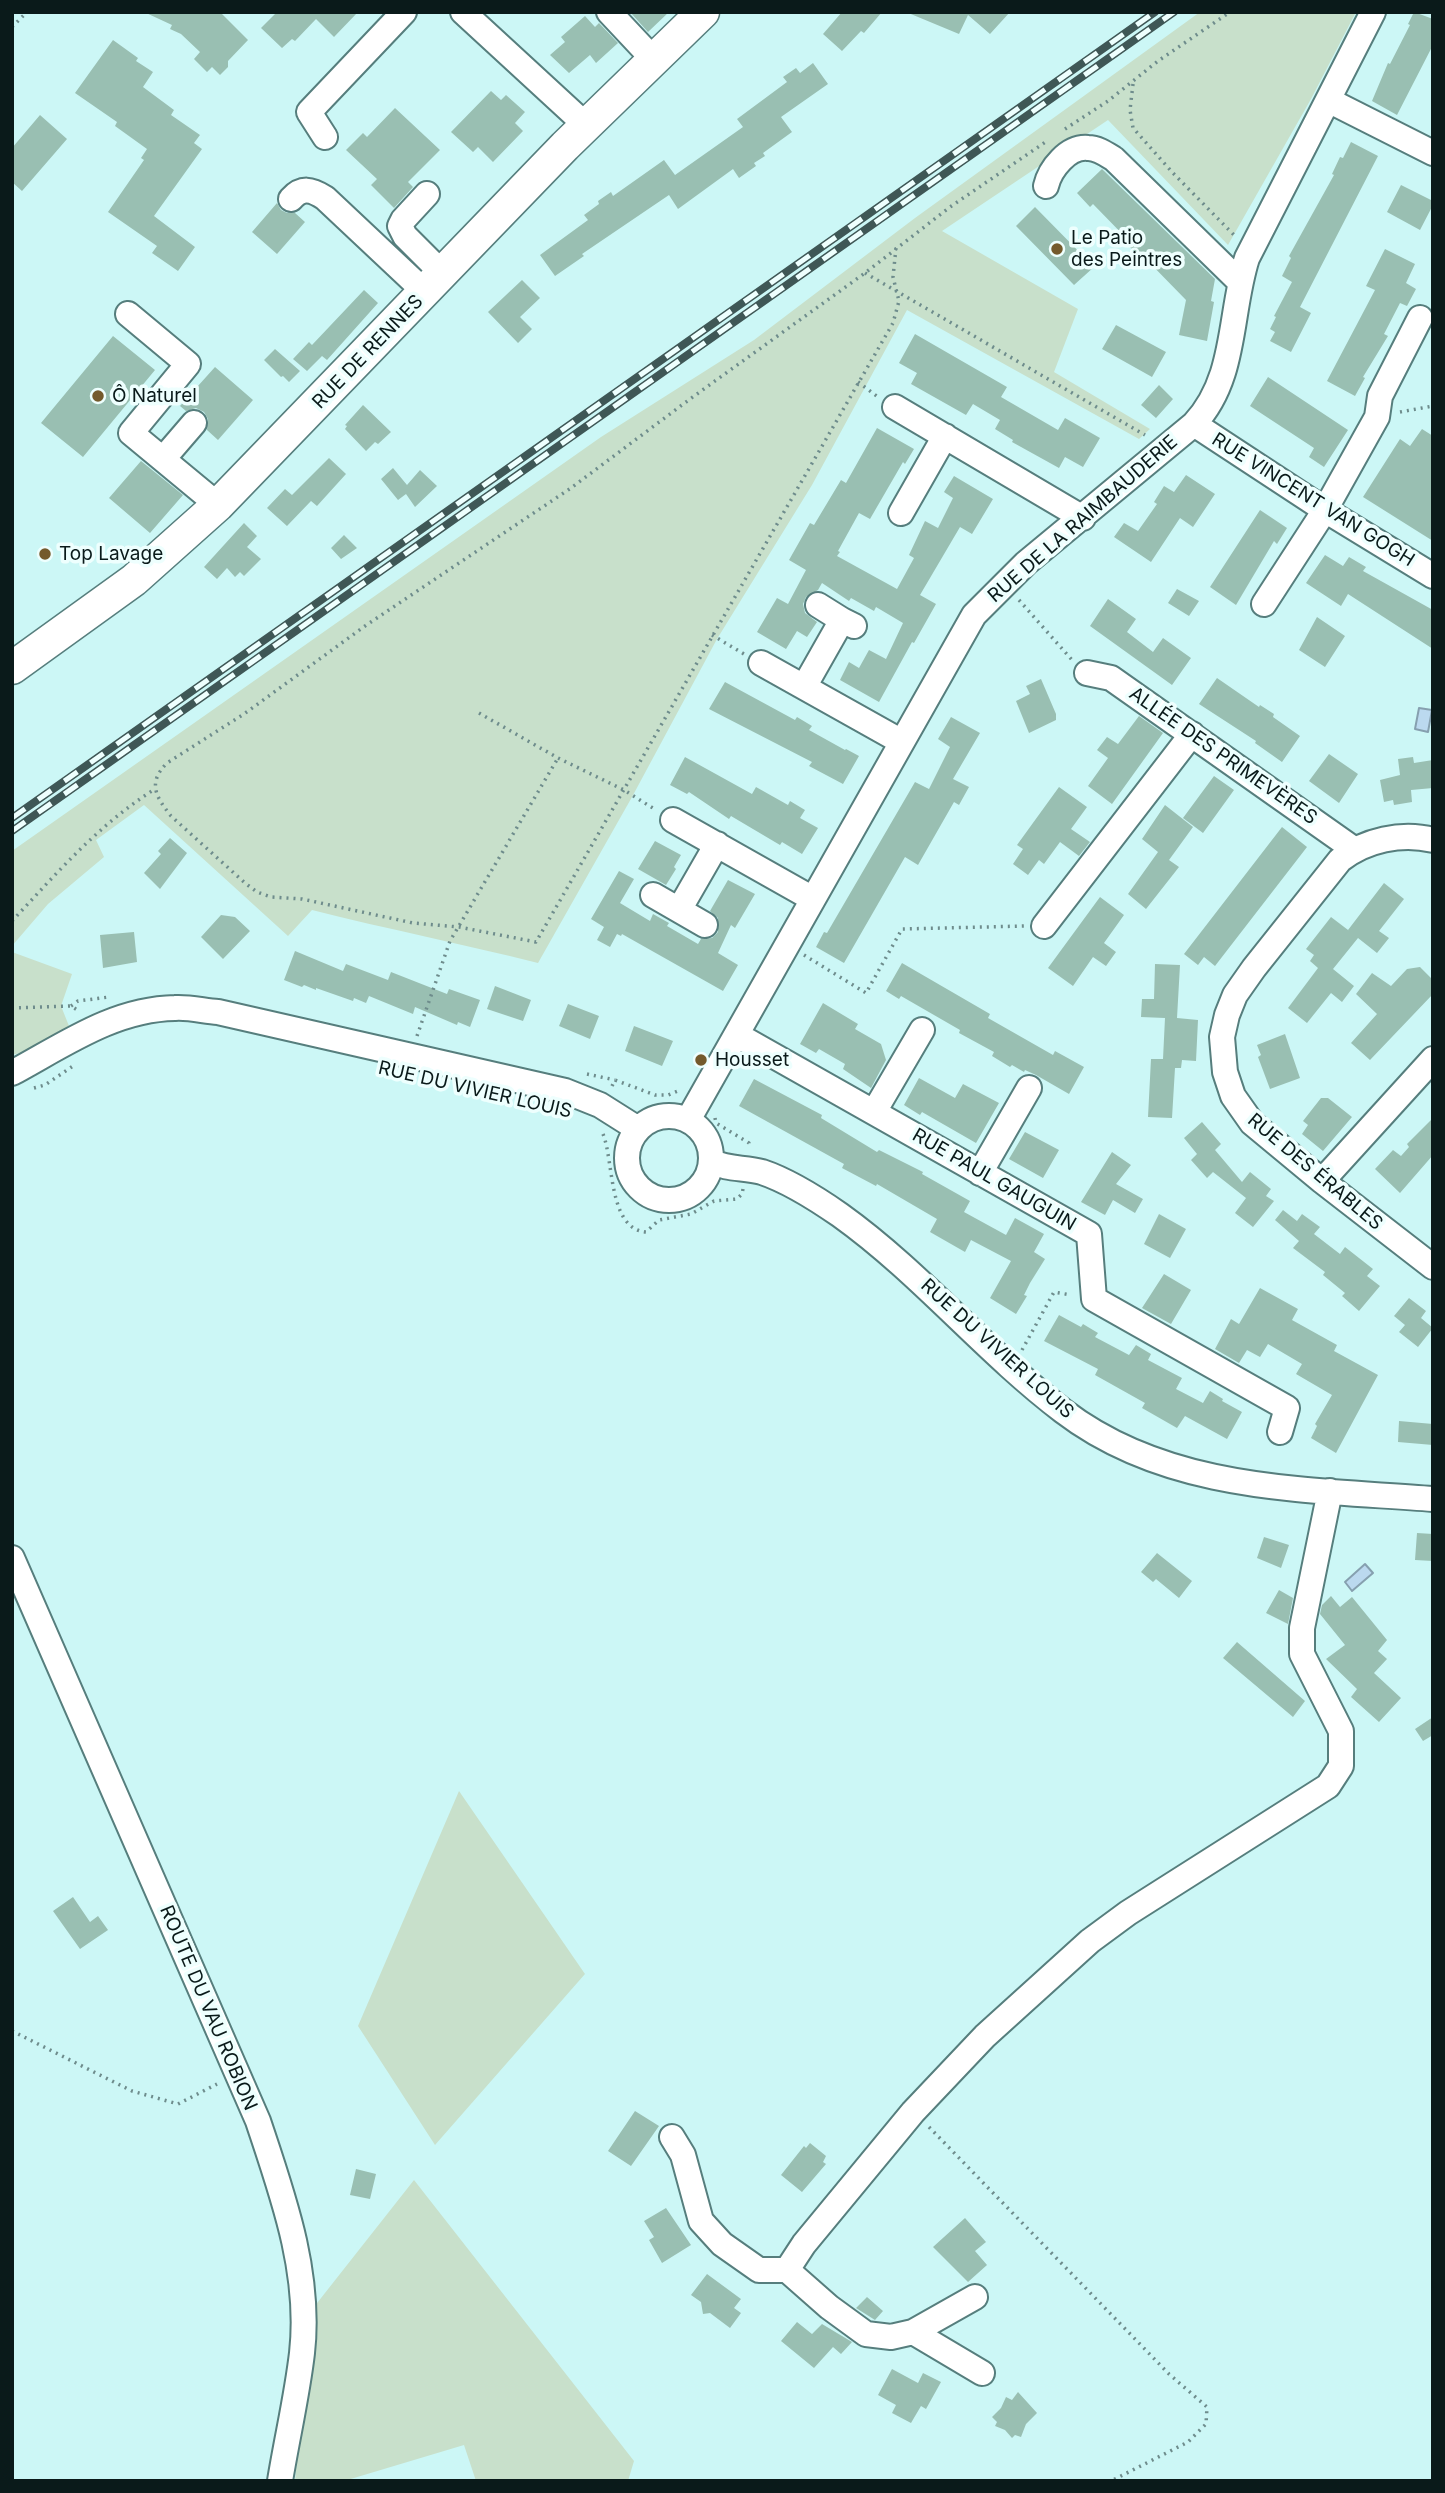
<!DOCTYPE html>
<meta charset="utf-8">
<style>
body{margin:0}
#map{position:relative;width:1445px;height:2493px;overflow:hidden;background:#ccf7f6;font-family:Inter,sans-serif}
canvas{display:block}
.frame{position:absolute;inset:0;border:14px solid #0a1a1a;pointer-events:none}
</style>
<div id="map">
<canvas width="1445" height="2493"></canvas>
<div class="frame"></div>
</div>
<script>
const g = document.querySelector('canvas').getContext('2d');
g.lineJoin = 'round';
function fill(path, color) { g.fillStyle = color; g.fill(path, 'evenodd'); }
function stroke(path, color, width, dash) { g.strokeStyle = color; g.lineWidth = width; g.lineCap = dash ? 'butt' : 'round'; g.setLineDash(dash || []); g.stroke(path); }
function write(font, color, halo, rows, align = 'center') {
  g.font = font + ' Inter,sans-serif'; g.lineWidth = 7; g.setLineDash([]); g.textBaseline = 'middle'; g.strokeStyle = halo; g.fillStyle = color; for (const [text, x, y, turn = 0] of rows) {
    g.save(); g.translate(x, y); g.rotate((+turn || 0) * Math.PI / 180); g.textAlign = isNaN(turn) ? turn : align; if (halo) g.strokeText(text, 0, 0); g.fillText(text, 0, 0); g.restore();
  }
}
const green = new Path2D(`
 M1200,12h156l-45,87 -83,146 -120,-125 -166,111 136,78 -24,63 96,57 -11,10 -232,-129 -95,175 -95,154 -85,158 -94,166c-75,-19 -151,-34 -226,-53l-24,26 -144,-131 -48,35 8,17 -56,47 -36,42v-95l589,-414 153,-97 161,-122z
 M12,952l60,22 -11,32 8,20 -41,25 -16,4z
 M459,1791l126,183 -150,171 -77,-119z
 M414,2180l220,281 -6,20h-152l-12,-36 -120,36h-49l15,-169z`);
const water = new Path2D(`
 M1419,708l13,2 -4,22 -13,-3z
 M1365,1564l8,9 -21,18 -7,-9z`);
const building = new Path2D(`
 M144,12h76l28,28 -20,21v6l-8,8 -8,-8 -5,5 -13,-13 6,-7 -19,-18 -11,-5 2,-4z
 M277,12h81l-24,25 -18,-18 -21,22 -3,-2 -10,9 -21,-20z
 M630,12h39l-21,20z
 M842,12h40l-18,21 -3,-2 -19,20 -19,-17z
 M906,12h104l-20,22 -22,-19 -9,19z
 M1414,12l19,7v26l-36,70 -25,-14 16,-38 2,1 20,-39 -2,-1z
 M585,16l10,11 4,-4 19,20 -22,20 -6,-8 -21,18 -19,-18 15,-13 -4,-5z
 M113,40l25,18 -2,3 17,11 -10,15 31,23 -3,5 29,20 -6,8 8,6 -48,67 41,31 -17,24 -26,-18 5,-7 -49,-34 36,-52 -3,-2 6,-9 -32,-23 2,-4 -42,-29z
 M813,63l15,21 -47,33 11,15 -29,21 2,3 -11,7 2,3 -17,12 -6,-9 -55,40 -9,-14 -87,59 2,2 -29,20 -15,-21 48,-35 -4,-5 15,-11 -1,-3 13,-9 2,4 51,-36 11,15 68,-48 -6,-8 50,-37 -4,-5 13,-9 4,5z
 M491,91l10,9 5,-5 19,17 -10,11 8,8 -30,31 -15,-15 -5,5 -22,-20z
 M395,108l45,42 -32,32 5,5 -19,21 -23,-23 6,-6 -31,-29 17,-17 4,4z
 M40,115l27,24 -45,52 -10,-9v-34z
 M1351,142l27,14 -78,151 11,6 -20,39 -21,-11 5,-9 -5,-3 6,-12 -2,-1 18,-34 -10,-6 9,-18 -2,-2 45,-81 -2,-1 8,-17 3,1z
 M1102,169l113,110 -4,22 3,1 -7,39 -28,-6 7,-35 -43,-44 -2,2 -13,-13 3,-2 -38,-39 -3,3 -13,-14z
 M1401,185l32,16v4l-13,25 -33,-18z
 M277,203l4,7 6,3h8l10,9 -28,32 -25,-22z
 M1035,207l59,60 -20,18 -58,-59z
 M1385,249l30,15 -9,19 10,6 -9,17 -7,-3 -16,31 4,2 -25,41 2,1 -10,18 -28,-15 48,-91 -9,-4z
 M522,280l18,18 -20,19 12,12 -14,14 -30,-31z
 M364,290l14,13 -51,57 -5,-4 -15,15 -14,-12 16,-17 3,3z
 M1116,325l50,27 -14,25 -50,-28z
 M915,334l92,53 -6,10 57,33 7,-12 35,20 -17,29 -18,-10 -6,11 -47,-26 1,-2 -18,-11 5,-9 -27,-16 -7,11 -55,-31 6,-11 -18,-10z
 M113,336l42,34 -72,87 -42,-34z
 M275,349l25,22 -11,11 -6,-6 -2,1 -17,-17z
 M215,367l38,33 -35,40 -11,-10 1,-11 -4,-7 -8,-4 -10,3 -6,-5z
 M1268,377l80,53 -24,37 -15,-10 5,-9 -64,-42z
 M1159,385l14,14 -17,19 -15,-13z
 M363,405l28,27 -13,12 -3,-2 -9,9 -21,-22 2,-3 -2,-1z
 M877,428l37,21 -9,15 -2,-2 -33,57 -11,-6 -21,38 2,1 -3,4 60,33 17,-31 -5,-3 16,-34 13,7 15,-30 -9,-6 10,-16 39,23 -21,35 -12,-7 -40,68 16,9 -22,39 -2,-1 -33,60 -39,-22 9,-18 10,6 10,-18 17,9 17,-36 -27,-16 -2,4 -23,-13 -2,3 -27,-18 -4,7 -12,7 -3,7 2,9 12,9 -10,15 -10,-6 -11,18 -29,-17 20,-34 11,6 18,-34 -17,-10 21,-37 4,2 27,-45 5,3z
 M1422,429l11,7v105l-70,-44 37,-58 10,7z
 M329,458l17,16 -29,32 -6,-5 -24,25 -20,-18 18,-19 7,6z
 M141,461l42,34 -33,38 -41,-35z
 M393,468l14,17 13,-15 17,16 -22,21 -9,-13 -8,6 -17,-21z
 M1186,475l29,19 -22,33 -13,-9 -29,44 -37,-25 10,-14 14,8 19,-27 -3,-2 10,-16 10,6z
 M1260,510l27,18 -10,16 -3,-3 -38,64 -26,-18z
 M244,523l13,13 -10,11 14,12 -17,17 -4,-4 -5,5 -8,-9 -10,11 -13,-12z
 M344,535l13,13 -16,11 -10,-11z
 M1325,555l18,11 6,-9 17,10 -3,4 70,39v39l-85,-55 -7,12 -35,-23z
 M1177,589l22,12 -10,15 -21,-13z
 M1108,599l28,20 -9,13 26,20 10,-14 28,20 -19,27 -82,-59z
 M1317,617l28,19 -20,31 -26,-17z
 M1217,678l42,29 1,-2 14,9 -1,3 27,19 -18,26 -27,-19 1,-2 -57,-37z
 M1041,679l15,35v6l-27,13 -13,-32 14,-7 -4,-8z
 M725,682l70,38 2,-3 15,9 -3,4 36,20 1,-1 13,7 -16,28 -34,-18 3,-4 -103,-53z
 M1139,716l24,17 -51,71 -24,-18 20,-28 -11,-8 10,-13 11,7z
 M951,717l29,16 -27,46 16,8 -10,18 -5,-3 -36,63 -13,-8 -61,106 -28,-16 8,-15 3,1 88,-151 14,7 21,-42 -12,-8z
 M1329,754l29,20 -19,29 -30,-22z
 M685,757l67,37 4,-7 32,18 2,-4 15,9 -5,8 18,10 -16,26 -20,-12 -2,3 -49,-29 -2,3 -40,-27 -2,2 -17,-9z
 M1413,757l1,6 19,-3v28l-22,2 1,12 -18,3 -1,-5 -9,2 -4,-22 20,-5 -2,-16z
 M1214,776l20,14 -31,43 -20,-15z
 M1059,787l28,20 -16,22 19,13 -11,14 -19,-14 -16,22 -5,-4 -11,15 -15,-11 10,-15 -6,-4z
 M1165,805l28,22 -24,33 10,7 -33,42 -18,-15 30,-42 -16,-13z
 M1282,827l25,20 -92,119 -11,-9 -6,8 -14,-11z
 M170,838l17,15 -27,36 -16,-16 17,-19 -3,-3z
 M655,841l26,14 -7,12 2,2 -10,16 -28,-16z
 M619,871l15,8 -14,24 30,18 3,-7 16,9 -2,3 31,18 3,-5 11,-1 6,-6v-14l-8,-7 18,-31 27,14 -20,34 -4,-3 -13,28 20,12 -15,26 -101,-57 -1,2 -4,-2 -7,13 -13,-7 7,-13 -13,-8z
 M1384,883l20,16 -25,32 10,7 -12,15 -19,-15 -25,31 21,17 -12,16 -11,-9 -24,30 -19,-15 30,-40 -8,-7 4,-6 -8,-6 25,-32 21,16 -4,-3z
 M1100,897l24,18 -20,28 12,9 -10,14 -13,-9 -20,29 -25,-18z
 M221,915l14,2 15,14 -27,28 -22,-22z
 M134,932l3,30 -34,6 -3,-33z
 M295,951l48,20 3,-7 42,16 3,-8 56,22 2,-5 31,11 -10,27 -12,-5 -1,3 -42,-18 -2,7 -44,-18 -3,7 -12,-5 -1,3 -37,-13v2l-12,-5 -2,2 -18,-7z
 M902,963l88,51 -2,4 65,37 2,-4 29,16 -15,27 -33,-19 -11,-5 -1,2 -12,-7 -2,2 -18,-11 2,-4 -35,-19 1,-3 -59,-34 -2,3 -13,-8z
 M1155,964l25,1 -3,53 21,2 -2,41 -14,-1 -1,8h-6l-3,50 -24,-1 3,-58h12l2,-41 -24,-1 1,-18h12z
 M1420,967l13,13v14l-63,66 -19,-17 26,-29 -21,-20 16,-21 19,13 16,-17z
 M495,986l36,14 -8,21 -36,-12z
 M823,1003l35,21 -3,5 26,15 5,16 -15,28 -28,-19 2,-5 -26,-15 -3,4 -16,-9z
 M568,1004l31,12 -9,23 -31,-13z
 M634,1026l39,15 -11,25 -37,-15z
 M1285,1034l15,44 -30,11 -12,-32 3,-2 -4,-10z
 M919,1078l36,20 8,-14 36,19 -23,40 -54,-31 -2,3 -16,-10z
 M754,1079l68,36 -1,3 56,34 2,-2 44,22 -1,2 48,27 -6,11 42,23 9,-17 29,16 -10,18 11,7 -15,24 -6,12 3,1 -11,18 -26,-16 21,-37 -40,-21 -6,12 -35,-20 7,-13 -60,-35 -1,2 -34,-18 2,-4 -105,-58z
 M1321,1098h7l24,19 -29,34 -21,-17 6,-9 -5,-4z
 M1433,1118v37l-33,38 -25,-24 18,-19 8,6 8,-9 -2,-3z
 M1202,1122l19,22 -6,6 27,32 8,-10 21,17 -5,7 8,5 -21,26 -18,-14 11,-15 -33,-26 -6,6 -16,-18 6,-6 -13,-16z
 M1025,1132l34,18 -16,28 -34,-19z
 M1112,1152l19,13 -15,19 27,15 -8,14 -22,-13 -8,15 -24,-13z
 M1283,1210l14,11 5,-7 18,13 -6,7 26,20 5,-7 28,22 -6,7 13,10 -21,25 -17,-15 3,-3 -22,-18 2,-3 -32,-24 6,-7 -24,-21z
 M1159,1214l27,15 -16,29 -26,-14z
 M1164,1274l27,16 -20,34 -29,-16z
 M1260,1288l38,21 -6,11 45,25 -3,6 44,24 -42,78 -25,-15 6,-12 -2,-2 17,-29 -36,-21 6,-10 -34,-20 -8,13 -13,-7 -8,13 -24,-14 16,-30 8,5z
 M1409,1298l17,13 -5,7 12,10 -15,19 -19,-15 6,-7 -11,-9z
 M1059,1315l22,12 2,-3 15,9 -3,4 34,18 7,-10 15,9 -3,6 34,18 -6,11 27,14 7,-12 13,8 -1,2 20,11 -15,27 -42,-23 -8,12 -35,-20 3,-5 -50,-28 3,-6 -54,-28z
 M1399,1421l34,3v21l-35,-3z
 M1417,1533l16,1v27l-18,-1z
 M1264,1537l25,8 -8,23 -24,-10z
 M1157,1553l35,28 -13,17 -23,-19 -3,3 -12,-10z
 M1279,1590l14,8 -5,26 -22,-11z
 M1331,1596l9,11 12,-10 35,43 -9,11 9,8 -13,14 27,25 -22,24 -28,-25 6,-8 -31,-30 19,-14 -25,-31 2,-9z
 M1237,1642l68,59 -12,16 -70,-59z
 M1433,1717v18l-10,6 -8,-12z
 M73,1897l17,25 8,-6 10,14 -28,19 -27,-38z
 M635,2111l24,15 -28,40 -23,-15z
 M810,2143l16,13 -3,6 3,2 -24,28 -21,-17 23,-29 2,2z
 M356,2169l20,5 -6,25 -20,-4z
 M666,2208l25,37 -29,18 -13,-23 5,-3 -10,-16z
 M965,2218l21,24 -11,9 12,14 -19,17 -35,-35z
 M707,2274l34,25 -7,9 7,5 -11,15 -20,-15 -7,1 -2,-12 -10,-7z
 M867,2297l16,14 -8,9 -19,-12z
 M797,2322l15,12 10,-10 30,18 -11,12 -8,-7 -19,21 -33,-27z
 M892,2369l26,14 5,-10 18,9 -15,27 -5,-3 -10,17 -19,-10 4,-8 -18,-10z
 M1018,2392l19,21 -11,11 -5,13 -6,-2 -3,3 -7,-8 -10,-4 2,-4 -5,-5 9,-9 5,-11 6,3z`);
const path = new Path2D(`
 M12,27l15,-15
 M1133,84l-3,26 3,18 40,45 61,62
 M1065,129l43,-28 50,-40 72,-49
 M896,248l-3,29 6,24 -6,22 -357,619 -77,-15 -46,-4 -111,-24 -31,-2 -14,-5 -12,-9 -74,-67c-15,-19 -24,-33 -4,-53l77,-49 121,-88 206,-138 119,-89 175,-126 85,-66 97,-66
 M865,273l280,162
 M858,382l20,15
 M1400,412l33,-6
 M1019,600l53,60
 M712,635l32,19
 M479,713l79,45 66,32 32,20
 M12,921c45,-48 87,-97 143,-132
 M804,955l62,38 36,-64 123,-3
 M71,1006l7,-5 31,-4
 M12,1008l59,-2 8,5
 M417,1036l33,-95 108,-183
 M587,1074l28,6
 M612,1086l3,-6 40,15h13l10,-4
 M34,1088l11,-3 28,-19
 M715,1118l1,5 33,20v5
 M603,1134c11,27 5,95 43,98l13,-12 32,-6 23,-13 23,-2 5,-5 1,-5
 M1022,1350l32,-58 17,3
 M12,2031l120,60 46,13 39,-20
 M929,2127l240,247 38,33 -1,17 -18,18 -77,39`);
const minor = new Path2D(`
 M463,12l113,104 8,11
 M609,12l45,48
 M1328,100l105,53
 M325,137l-16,-25 95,-100
 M1046,186c4,-17 22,-40 42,-38 10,0 18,6 26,11l126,123
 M427,194l-24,26 -3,6 5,10 37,37
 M291,199c11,-12 20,-10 34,-1l100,94
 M128,314l60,50 -57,69 87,72
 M895,407l188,111
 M1194,424l131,86 108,66
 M163,459l31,-36
 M901,513l44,-77
 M1264,604l61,-94 52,-93 3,-21 40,-78
 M818,605l24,15
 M761,663l141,79
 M1087,673l24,5 244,172
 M804,687l38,-67 12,6
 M673,820l140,79
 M1433,840c-31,-8 -68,0 -93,20l-86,108 -19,27 -8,20 -5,22 3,35 8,24 19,27 70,58 111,86
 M653,895l26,15 38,-66
 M679,910l26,15
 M1044,926l148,-192
 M737,1035l352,199 5,65 193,109 -7,24
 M12,1073c52,-28 102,-64 163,-65 14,-1 29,3 43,4l347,79 35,14 38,24
 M874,1112l48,-82
 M627 1158a42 42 0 1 1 84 0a42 42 0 1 1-84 0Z
 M688,1120l286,-505 52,-52 168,-139c43,-46 35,-110 53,-166l126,-246
 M711,1161c16,9 33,6 51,11 27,9 55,27 78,43 81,58 144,136 223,196 106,81 242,78 370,88
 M980,1173l49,-85
 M1322,1181l111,-122
 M12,1558l246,563c25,75 53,152 44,232 -5,43 -15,85 -22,128
 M672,2137l11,18 18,66 21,23 37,26h28l42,37 37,27 25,3 22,-5 62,-35
 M787,2270l17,-26 109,-132 72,-76 105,-95 38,-28 200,-127 13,-20v-35l-39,-77v-26l28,-137
 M913,2332l69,41`);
const major = new Path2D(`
 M12,668l122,-88 84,-75 347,-359 138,-134`);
const rail = new Path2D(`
 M12,818l1143,-806
 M12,831l1162,-819`);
const markers = [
 [1057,249,7,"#745a2c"],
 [98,396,7,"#745a2c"],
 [45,554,7,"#745a2c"],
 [701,1060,7,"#745a2c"]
];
const poiNames = [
 ["Le Patio",1071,238],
 ["des Peintres",1071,260],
 ["Ô Naturel",112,396],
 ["Top Lavage",59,554],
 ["Housset",715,1060]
];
const streetNames = [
 ["RUE DE RENNES",368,352,-46],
 ["RUE VINCENT VAN GOGH",1313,500,32],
 ["RUE DE LA RAIMBAUDERIE",1083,519,-41],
 ["ALLÉE DES PRIMEVÈRES",1223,756,35],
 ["RUE DU VIVIER LOUIS",475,1090,13],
 ["RUE DES ÉRABLES",1315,1172,40],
 ["RUE PAUL GAUGUIN",994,1180,30],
 ["RUE DU VIVIER LOUIS",997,1349,42],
 ["ROUTE DU VAU ROBION",208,2008,67]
];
fill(green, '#c8e0cb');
fill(water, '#bbd9ef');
stroke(water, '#86a0af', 2);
fill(building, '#99bfb2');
stroke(minor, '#567e7d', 28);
stroke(major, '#567e7d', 35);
stroke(path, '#6e8c8c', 3.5, [2, 5]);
stroke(minor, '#fff', 24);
stroke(major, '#fff', 32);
stroke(rail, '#3f5756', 8);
stroke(rail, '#eefffe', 5, [16]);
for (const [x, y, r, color] of markers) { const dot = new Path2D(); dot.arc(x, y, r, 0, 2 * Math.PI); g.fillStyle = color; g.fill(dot); stroke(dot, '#eefffe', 2.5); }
write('19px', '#0a1a1a', '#eefffe', poiNames, 'left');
write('19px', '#0a1a1a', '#eefffe', streetNames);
</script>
